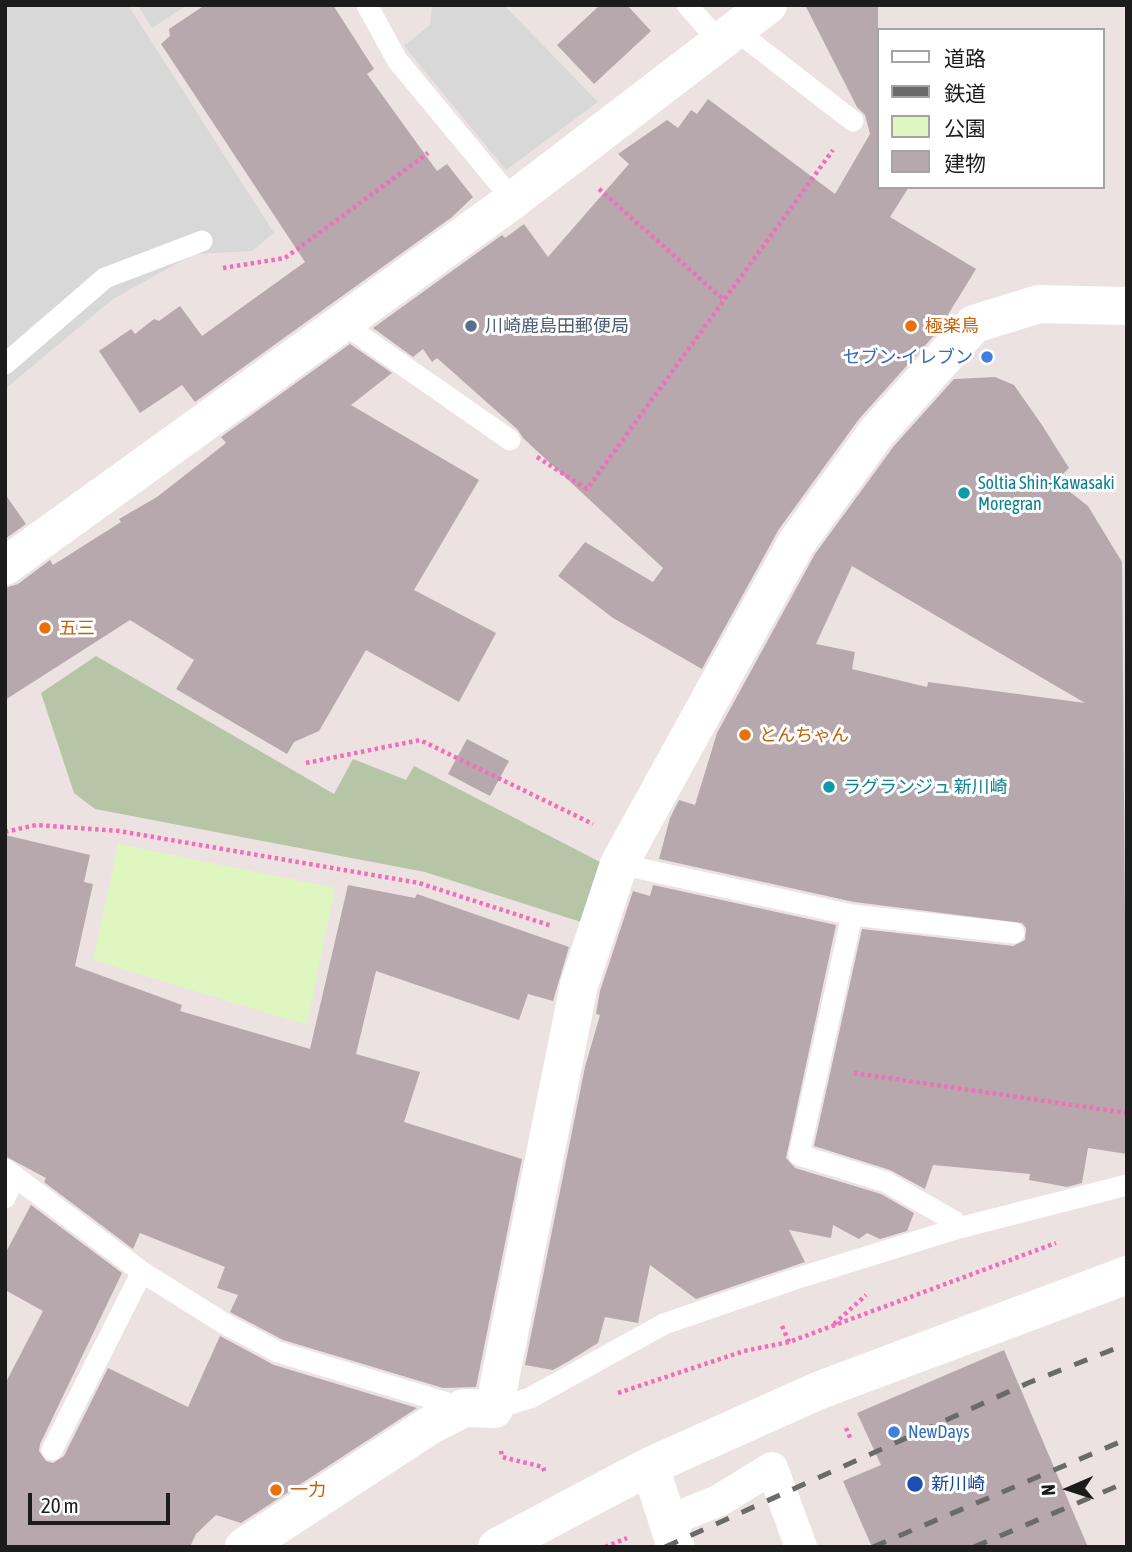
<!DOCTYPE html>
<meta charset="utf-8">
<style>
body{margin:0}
#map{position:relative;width:1132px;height:1552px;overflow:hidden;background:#ede2e2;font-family:"Asap Condensed","Noto Sans JP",sans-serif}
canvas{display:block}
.frame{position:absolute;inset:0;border:7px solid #1c1c1c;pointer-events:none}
.legend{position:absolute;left:877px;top:28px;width:228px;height:161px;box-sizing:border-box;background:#fff;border:2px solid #a4a4a4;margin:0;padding:9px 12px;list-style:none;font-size:21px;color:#1c1c1c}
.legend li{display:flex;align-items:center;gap:14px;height:35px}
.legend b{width:35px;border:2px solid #a4a4a4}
.north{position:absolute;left:1034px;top:1454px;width:70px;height:70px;-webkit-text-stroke:5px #fff;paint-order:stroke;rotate:267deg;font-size:19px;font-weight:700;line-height:28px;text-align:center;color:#1c1c1c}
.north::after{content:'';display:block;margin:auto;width:24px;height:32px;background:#1c1c1c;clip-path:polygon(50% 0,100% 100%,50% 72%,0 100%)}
.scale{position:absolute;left:28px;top:1493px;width:142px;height:32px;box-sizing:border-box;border:4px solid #1c1c1c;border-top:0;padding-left:9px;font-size:21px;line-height:24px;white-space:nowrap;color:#1c1c1c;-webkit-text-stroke:5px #fff;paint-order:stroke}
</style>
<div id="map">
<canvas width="1132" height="1552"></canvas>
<div class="frame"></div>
<ul class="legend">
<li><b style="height:9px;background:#fff"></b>道路</li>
<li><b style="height:9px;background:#6a6a6a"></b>鉄道</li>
<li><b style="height:19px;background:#e0f6c0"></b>公園</li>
<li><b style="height:19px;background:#b6a8ac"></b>建物</li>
</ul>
<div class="north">N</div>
<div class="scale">20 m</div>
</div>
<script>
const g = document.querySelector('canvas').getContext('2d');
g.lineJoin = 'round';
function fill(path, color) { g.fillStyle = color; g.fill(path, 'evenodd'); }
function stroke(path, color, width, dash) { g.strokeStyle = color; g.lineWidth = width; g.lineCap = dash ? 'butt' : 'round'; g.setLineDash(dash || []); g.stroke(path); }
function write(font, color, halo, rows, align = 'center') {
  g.font = font + ' "Asap Condensed","Noto Sans JP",sans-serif'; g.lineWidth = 6; g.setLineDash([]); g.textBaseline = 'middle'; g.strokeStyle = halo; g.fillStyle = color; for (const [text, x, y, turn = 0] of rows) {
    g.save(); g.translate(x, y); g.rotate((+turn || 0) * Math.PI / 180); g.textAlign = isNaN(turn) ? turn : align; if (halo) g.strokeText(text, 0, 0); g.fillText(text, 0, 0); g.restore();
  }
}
const cemetery = new Path2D(`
 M96,656l238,138 19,-35 53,21 8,-14 190,98 -23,58 -156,-50 -330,-63 -21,-16 -33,-100z`);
const park = new Path2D(`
 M118,844l217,44 -28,137 -214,-65z`);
const parking = new Path2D(`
 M5,5h123l146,228 -22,18 -58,3 -81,45 -108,90z
 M138,5h49l-35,23z
 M432,5h72l94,97 -92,68 -102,-124 26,-21z`);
const building = new Path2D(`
 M205,5h128l41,64 -7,5 70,97 10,-7 26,33 -21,20 -257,185 -13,-17 -42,28 -41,-62 32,-22 4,5 19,-15 5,2 21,-15 22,30 103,-74 -144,-218 9,-8 -1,-7z
 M600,5h27l24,26 -57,53 -37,-39z
 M805,5h73v182h31l-19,30 86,52 -38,62 -79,88 -80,110 -77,140 -89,-51 -55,-42 27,-34 68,40 10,-14 -140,-130 -5,-8 -81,-72 -5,4 -9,-13 -10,8 -40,-29 129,-93 3,3 19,-14 24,33 81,-93 -11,-10 49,-34 11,8 13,-18 6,4 11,-15 127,95 35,-60 -5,-19 -8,-8z
 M350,344l42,29 -41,32 128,75 -65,110 82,43 -37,69 -93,-52 -47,81 -25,11 -7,12 -111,-65 18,-29 -64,-40 -125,80v-112l13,-4 32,-24 3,5 68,-43 -2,-3 38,-22 69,-54 -5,-6z
 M995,377l19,8 28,40 27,43 -13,13 32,25 34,56 5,592 -39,-6 -6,35 -15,4 -38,-7 1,-6 -97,-9 -8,24 -35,-19 -76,-24 48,-217 151,17 12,-6 1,-12 -4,-5 -168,-21 -195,-43 11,-41 9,-18 16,5 22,-72 98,-179 79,-108 60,-67zM852,566l42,25 191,112 -157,-21 -1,5 -75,-18 3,-17 -39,-8z
 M5,494l21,30 -21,15z
 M467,739l42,22 -19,35 -42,-22z
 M5,835l85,20 -6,27 9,2 -18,82 107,39 -2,6 130,38 38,-164 67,13 2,-4 152,53 -16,54 -25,-7 -9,26 -143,-49 -20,83 64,18 -16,50 118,37 -46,228 -33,1 -160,-48 -53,-28 8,-17 -21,-7 8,-21 -85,-34 -7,16 -89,-67 2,-4 -41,-22z
 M653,885l183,40 -50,233 9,10 86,26 33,19 -7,18 -27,8 -13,-6 -8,6 -26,-14 -2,13 -42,-8 16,32 -109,37 -46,-34 -12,58 -33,-6 -7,26 -29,18 -16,9 -28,-5 60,-298 15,-52 -4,-1 4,-23 33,-100 17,5z
 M31,1205l91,68 -82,171 -1,7 7,10 7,2 11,-7 44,-88 80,39 32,-71 54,29 143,43 -176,115 -25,-8 -20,19 -6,13h-185v-163l38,-73 -38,-21v-36z
 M1004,1350l84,197h-216l-29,-66 38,-16 -24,-52z`);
const path = new Path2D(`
 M599,189l125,111
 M223,268l62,-10 143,-105
 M537,457l50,32 246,-339
 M306,763l114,-23 173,84
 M5,832l31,-7 83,6 300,52 133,43
 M854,1073l273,40
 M834,1324l32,-29
 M782,1326l7,16
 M618,1393l126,-42 45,-9 267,-99
 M846,1428l5,12
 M501,1451l1,6 41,10 2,6
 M605,1547l22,-9`);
const service = new Path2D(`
 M367,5l30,55 116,140
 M687,5l32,36
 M734,29l119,92
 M347,319l11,15 152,106
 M5,364l100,-86 97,-37
 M619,864l233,51 162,18
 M852,915l-53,240 87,27 68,39 5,7
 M5,1169l137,103 83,52 53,28 186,56
 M5,1198l9,-20
 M494,1409l36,-11 134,-74 131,-45 164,-51 168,-43
 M52,1450l90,-178`);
const pedestrian = new Path2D(`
 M668,1521l52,-21 52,-32 29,79`);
const minor = new Path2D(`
 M5,566l508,-366 255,-195
 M244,1547l185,-121 35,-18 30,1 85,-424 40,-121 178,-322 80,-110 97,-108 65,-20 88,2`);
const tertiary = new Path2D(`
 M650,1466l26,81
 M497,1547l153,-81 170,-76 307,-115`);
const rail = new Path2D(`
 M665,1547l363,-164 99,-39
 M873,1547l254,-108
 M974,1547l153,-65`);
const markers = [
 [471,326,7,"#5c6f8a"],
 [911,326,7,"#e8710a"],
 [987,357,7,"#3f7fe0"],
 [964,493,7,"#0f9aa8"],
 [45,628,7,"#e8710a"],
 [745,735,7,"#e8710a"],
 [829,787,7,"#0f9aa8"],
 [894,1432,7,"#3f7fe0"],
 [915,1484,9,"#1a4fb4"],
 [276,1490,7,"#e8710a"]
];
const serviceNames = [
 ["川崎鹿島田郵便局",485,326]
];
const foodNames = [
 ["極楽鳥",925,326],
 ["五三",59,628],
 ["とんちゃん",759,735],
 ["一力",290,1490]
];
const shopNames = [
 ["セブン-イレブン",973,357],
 ["NewDays",908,1432,"left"]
];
const cultureNames = [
 ["Soltia Shin-Kawasaki",978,483],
 ["Moregran",978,504],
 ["ラグランジュ 新川崎",843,787]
];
const transitNames = [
 ["新川崎",931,1484]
];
fill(cemetery, '#b5c5a5');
fill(park, '#e0f6c0');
fill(parking, '#d8d8d8');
fill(building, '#b6a8ac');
stroke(path, '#f26eb9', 4.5, [3.5, 3.5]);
stroke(service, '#fff', 21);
stroke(pedestrian, '#fff', 32);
stroke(minor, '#fff', 38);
stroke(tertiary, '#fff', 38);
stroke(rail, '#6a6a6a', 5, [14, 14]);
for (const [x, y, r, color] of markers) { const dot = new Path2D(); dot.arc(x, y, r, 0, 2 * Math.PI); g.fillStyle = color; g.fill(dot); stroke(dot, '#fff', 2.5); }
write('18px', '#4e5e75', '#fff', serviceNames, 'left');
write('18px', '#c56008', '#fff', foodNames, 'left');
write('18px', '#366cbe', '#fff', shopNames, 'right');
write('18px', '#0d838f', '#fff', cultureNames, 'left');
write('18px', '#164399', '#fff', transitNames, 'left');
</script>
